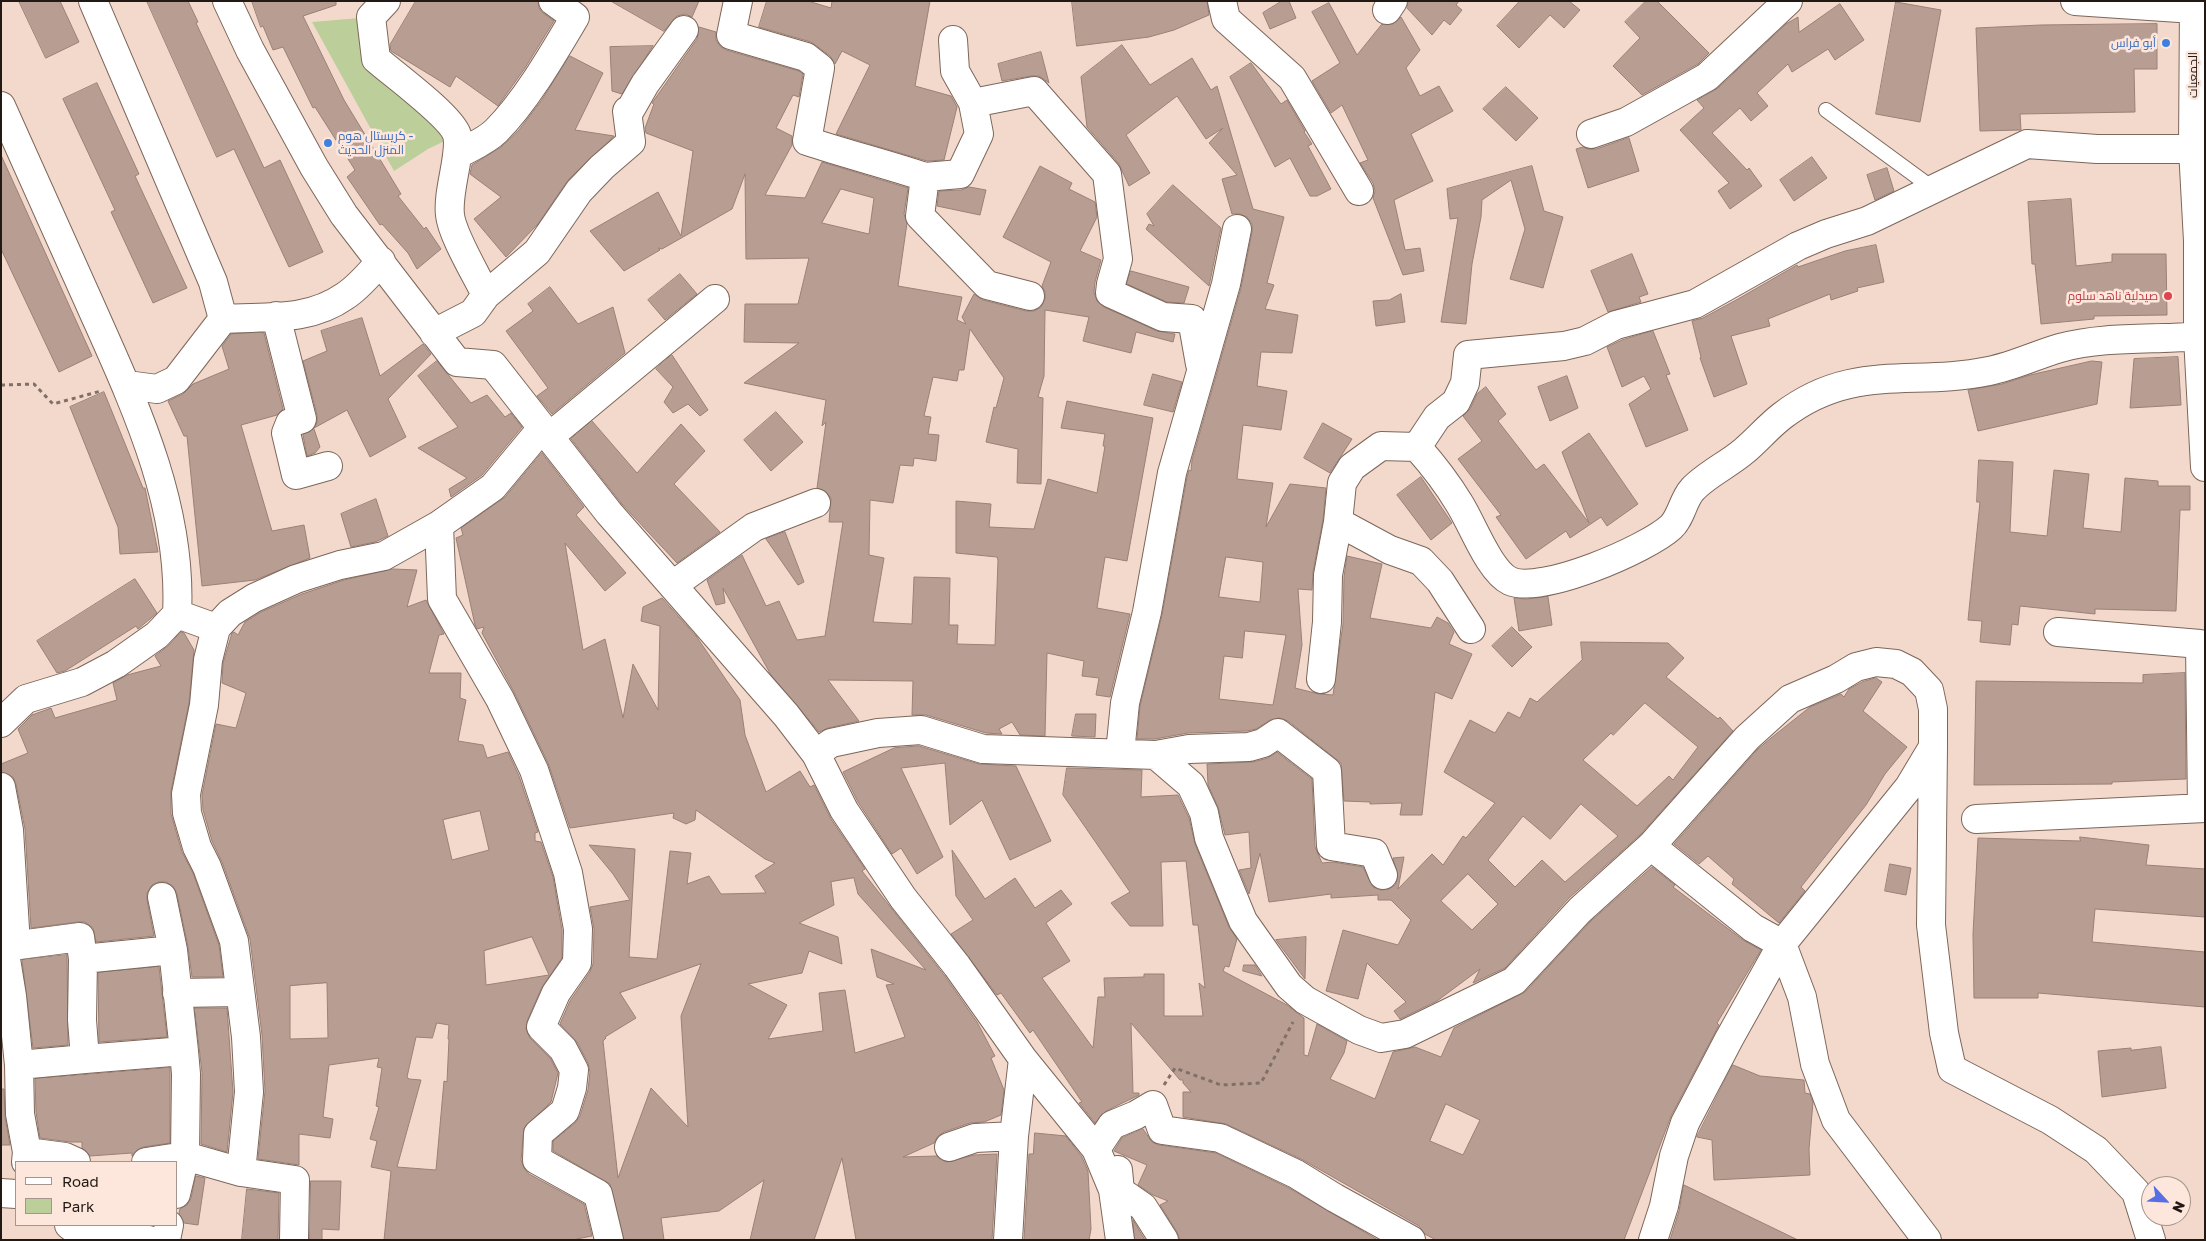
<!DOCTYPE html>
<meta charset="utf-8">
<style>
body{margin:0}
#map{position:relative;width:2206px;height:1241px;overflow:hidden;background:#f3d9cb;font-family:"Golos Text",sans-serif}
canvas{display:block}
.frame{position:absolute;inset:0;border:2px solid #221914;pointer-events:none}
.legend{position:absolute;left:15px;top:1161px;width:162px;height:65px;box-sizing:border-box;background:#fde7dc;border:1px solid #a5958c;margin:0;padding:6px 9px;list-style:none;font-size:15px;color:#221914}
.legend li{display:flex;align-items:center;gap:10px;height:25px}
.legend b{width:25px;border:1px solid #a5958c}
.north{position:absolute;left:2141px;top:1176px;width:50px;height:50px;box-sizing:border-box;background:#fde7dc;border:1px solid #a5958c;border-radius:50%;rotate:115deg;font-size:14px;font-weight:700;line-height:20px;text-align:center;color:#221914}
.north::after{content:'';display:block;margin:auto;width:18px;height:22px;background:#586ee4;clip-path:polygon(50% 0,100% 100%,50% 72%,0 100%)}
</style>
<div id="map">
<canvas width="2206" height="1241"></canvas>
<div class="frame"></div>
<ul class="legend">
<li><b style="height:6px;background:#fff"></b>Road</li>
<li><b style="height:14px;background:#bcce99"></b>Park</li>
</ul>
<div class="north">N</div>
</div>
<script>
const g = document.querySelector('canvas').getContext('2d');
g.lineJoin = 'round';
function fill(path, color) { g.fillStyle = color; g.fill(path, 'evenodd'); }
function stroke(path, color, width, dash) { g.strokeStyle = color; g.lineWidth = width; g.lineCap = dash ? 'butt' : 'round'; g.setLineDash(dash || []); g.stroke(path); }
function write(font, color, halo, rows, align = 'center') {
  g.font = font + ' "Golos Text",Cairo,sans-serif'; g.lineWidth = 5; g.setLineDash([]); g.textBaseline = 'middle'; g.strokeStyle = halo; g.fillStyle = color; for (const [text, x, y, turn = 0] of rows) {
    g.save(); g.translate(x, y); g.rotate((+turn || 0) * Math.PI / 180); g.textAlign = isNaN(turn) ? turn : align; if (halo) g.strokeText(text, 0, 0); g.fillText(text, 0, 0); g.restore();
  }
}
const green = new Path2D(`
 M371,17l2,27 84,91 -29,14 -34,22 -82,-149z`);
const building = new Path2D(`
 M19,1h41l19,41 -33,16z
 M147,1h41l10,21 -2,1 68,145 16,-8 43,92 -34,15 -55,-118 -17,8z
 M252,1h84v4l-33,11 41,84 57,94 -3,2 26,33 2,-2 15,22 -24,20 -9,-16 -26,-29 -2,1 -33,-48 8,-7 -40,-63 -2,1 -30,-61 -10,3 -10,-24 -2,1z
 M416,1h122l1,7 4,5 11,8 -29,47 -27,38 -42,-30 -6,11 -59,-36 -1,-6z
 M611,1h88l-7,16 -7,-3 -8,2 -13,15z
 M767,1h41l23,7 1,-7h98l-15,85 36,10 6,11 -13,53 -17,1 -91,-27 34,-69 -28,-14 -7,13 -5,-8 -19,-14 -52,-15z
 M1072,1h135l2,14 -35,15 -25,7 -72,9z
 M1282,1h7l7,17 -26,11 -7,-16z
 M1409,1h50l-3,4 6,5 -12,15 -6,-5 -12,15 -25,-27z
 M1520,1h49l11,9 -16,18 -14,-13 -31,33 -22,-22z
 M1646,1h11l52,52 -11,11 -56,31 -29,-29 27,-28 -15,-16z
 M1896,2l45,8 -21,112 -44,-8z
 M1329,3l28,52 25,-31h11l8,-7 19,33 -14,18 14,28 19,-10 14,25 -42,23 22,47 -39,19 11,50 15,-2 4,23 -21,4 -30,-77 2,-7 -2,-8 -13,-20 8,-3 -26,-55 -11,8 -19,-32 28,-18 -28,-51z
 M1840,4l24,36 -29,20 -7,-11 -36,23 -4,-8 -31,29 11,13 -17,15 -11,-13 -28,25 35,37 2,-2 13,18 -32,23 -12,-18 11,-8 -49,-53 24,-22 -7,-8 21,-12 68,-64 12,-7 1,15z
 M2157,24v45h-23l1,43 -115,2 1,16 -41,1 -4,-103 65,-3z
 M699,27l17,5v8l4,6 6,4 73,21 4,3 -4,23 -6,-2 -17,33 16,8v9l-27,50 40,3 17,-36 86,26 -4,26 3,9 -9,63 64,11 -5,23 9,4 -4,-7 12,-23 9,6 43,11h8l7,-4 4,-8v-7l-3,-6 9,-24 -48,-25 37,-71 32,17 -3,6 26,13 2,15 -17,34 21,9 -6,22 -1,10 3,9 7,6 53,24 18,3 -2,8 -37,-10 -5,21 -48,-12 6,-24 -44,-7 -1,66 -6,21 5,1 -2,86 -24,-1 1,-34 -32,-7 8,-35 2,1 8,-30 -34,-49 -6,41h-5l-2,11 -24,-4 -9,39 7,1 -3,17 11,1 -3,26 -22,-3 -1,8 -13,-1 -7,38 -23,-3 -1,55 15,3 -11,64 39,2 2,-47 36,1 -1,47h9l-1,19 38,1 3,-85 -1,-3 -41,-4v-52l35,3 -2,23 45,2 14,-50 49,14 8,-47h-2l2,-12 -44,-6 6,-27 86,17 -26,143 -22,-4 -8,51 33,6 -20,83 -14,-2 3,-17 -17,-2 2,-15 -37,-8 -2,83 -25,-1 -8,-13 -13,7 3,5 -16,-1 -60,-18h-14l1,-34 -85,-1 31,41 -31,7 -9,4 -48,-57 -48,-87 2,15 -9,2 -9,-25 35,-25 24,51 13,-5 18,39 28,-4 18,-114h-14l2,-24 -6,-7 -8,-3 9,-66 -4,4 4,-26 -82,-17 55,-40 -55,-1 1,-38h53l11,-46 -63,1 -1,-85 -13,35 -70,40 -4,-1 2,2 -36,21 -34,-40 68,-39 23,44 12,-85 -47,-18 -1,-5 9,-24 -2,-1 45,-64zM841,189l33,9 -5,36 -47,-11z
 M1122,45l28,40 42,-27 19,32 6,-4 36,123 31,8 -17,66 7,2 -9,24 33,6 -6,38 -31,-1 -4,34 30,5 -6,39 -38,-5 -6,54 36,4 -7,44 24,-43 36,4 -3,32 -10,52 -1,18 -14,-1 4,56 -7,43 24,6 14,1 10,-71 1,-47 3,-21 35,8 -12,54 61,10 6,-11 11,6 6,9 -5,12 23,10 -20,45 -17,-7 -13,123h-22l2,-12 -32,1v-2l-26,-1 -3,-38 -53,-42 -9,-3 -9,2 -14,9 -9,2 -59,2 -33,6h-18l3,-33 22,-91 25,-138 2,-7 2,1 1,-11 49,-172 11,-56v-8l-5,-7 -7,-3h-8l-10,-35 15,-4 -28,-32 14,-15 -17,11 -29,-43 -51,39 24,38 -21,13 -10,-22 -32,-37 -6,-50zM1226,557l37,5 -3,40 -41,-5zM1245,631l41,4 -13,70 -54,-6 5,-43 18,2z
 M653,46l-31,48 -10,-3 -2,-44z
 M1041,52l8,31 -10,-7h-8l-29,5 -4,-17z
 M570,56l33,17 -28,57 39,6 -46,44 -30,44 -32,33 -32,-38 27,-22 -31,-23 2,-9 29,-18 18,-17 22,-29z
 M1251,63l30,41 6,-4 18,31 -1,1 8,12 -4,2 23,43 -14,7h-7l-20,-38 -15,9 -45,-90z
 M97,83l42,91 -4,2 52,112 -34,15 -42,-91 4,-2 -52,-111z
 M1506,87l32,31 -22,23 -33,-32z
 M1629,138l10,33 -51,17 -12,-39 7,-2 5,2h8z
 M1,155l91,201 -33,16 -58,-123z
 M1812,157l15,21 -33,23 -14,-21z
 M1532,166l12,45 19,6 -20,71 -33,-9 15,-50 -14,-49 -29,20 -1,17 -9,47 -6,60 -25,-2 17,-104 -8,1 -3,-30z
 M1887,168l7,23 -19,9 -8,-25z
 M1173,185l48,43 -12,58 -63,-57 3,-5 5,2 -7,-12z
 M969,187l17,3 -6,25 -43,-9 2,-15 22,-1z
 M2071,199l5,67 36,-4v-8h54l1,61 -73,1v3l-53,5 -6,-60h-3l-4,-62z
 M1876,245l8,37 -27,6 1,3 -27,9 -1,-6 -62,25 2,7 -39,10 16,48 -33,13 -14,-39 1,-1 -9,-36 11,-3 35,-19 59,-34 1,2 47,-16z
 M1632,254l16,40 -9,3 2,5 -33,10 -17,-41z
 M1131,271l58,16 -5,16 -17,-1 -40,-18z
 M680,274l17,20 -32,26 -17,-20z
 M550,287l28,37 35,-17 12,46 -73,61 -15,-18 11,-8 -42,-57 27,-20 -5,-7z
 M1401,294l4,28 -29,4 -3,-25 16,-1z
 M362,318l18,58 43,-32 8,10 -43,45 18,38 -36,20 -23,-47 -33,18 3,-6v-7l-14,-54 24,-10 -6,-20z
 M1653,331l17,43 -4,1 22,55 -42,17 -17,-43 22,-15 -7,-13 -22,11 -15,-40 15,-7z
 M264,333l19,76 -6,6 -36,10 31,106 32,-6 6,33 -55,22 -53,6 -15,-150h-3l-16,-35 15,-7 10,-10 36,-15 -7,-23 9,-12z
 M672,355l36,55 -8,6 -12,-12 -15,9 -9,-11 9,-15 -17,-18z
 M2178,357l3,48 -51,3 4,-49z
 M437,361l34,42 16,-8 18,22 6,-4 11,14 -40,48 -31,22 -2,-8 18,-11 -49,-30 40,-21 -40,-51z
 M2092,361l10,1 -5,42 -119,27 -10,-41 34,-6 28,-9z
 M1153,374l29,8 -9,30 -29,-7z
 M1567,376l11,32 -28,13 -12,-34z
 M1486,387l20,27 -8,7 38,49 8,-6 45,59 -27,-71 27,-19 49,71 -31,22 -6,-9 -31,21 -4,-7 -40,28 -30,-42 5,-2 -43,-56 24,-18 -19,-25 7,-7 7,-15z
 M104,392l39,96h2l13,64 -38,2 -2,-27 -48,-120z
 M776,412l27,30 -32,29 -27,-31z
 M592,421l45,52 44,-49 24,27 -31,33 46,48 -43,31 -56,-60 -50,-64z
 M1323,423l29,16 -22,34 -26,-15z
 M314,429l6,18 -5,6 -8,3 -4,-21z
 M542,453l42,54 -8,8 50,58 -21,18 -40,-48 18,107 22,-11 18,79 10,-54 25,46 2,-84 -19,-5 2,-14 19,-9 34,38 44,64 5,35 21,57 34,-21 10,16 4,-2 17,34 34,50 -3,2 82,104 33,47 18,34 -4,2 13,32 -3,25 -17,7 -14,1 -26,9 -6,4 -4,7 -31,14 34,-1 10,6 27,-7 23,-1 -5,86h-136l-14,-82 -28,82h-64l14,-60 -45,31 -58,7 3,22h-40l-14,-56 -57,-33v-10l22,-18 5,-7 8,-26 2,-18 -2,-9 -11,-21 -17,-18 10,-23 20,-29 3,-8 1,-35 -4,-22 40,-7 -17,-26 -24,-29 46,4 -6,108 28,2 13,-108 21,2 -4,31 22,-8 12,18 45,-1 -11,-17 20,-13 -10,-4 -69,-49 -1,10 -9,4 -13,-6 1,-5 -104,15 -22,-65 -34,-71 -32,-59 2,-6 -7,2 -2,-4 -19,-87 7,-3 -2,-7 44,-31zM854,878l4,16 68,76 -55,-21 6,28 17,7 -8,1 19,52 -50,16 -10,-63 -26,3 4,38 -55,8 19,-34 -39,-21 54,-11 7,-22 33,13 -4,-27 -39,-14 35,-18 -3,-23zM701,964l-20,52 7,111 -37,-39 -33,90 -15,-137 3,-3 -1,-1 31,-19 -16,-25z
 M1979,460l34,2 -3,70 37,4 7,-66 35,4 -6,54 38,4 4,-54 33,3v5h32v24h-10l-4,101 -81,-2v5l-75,-8 -2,19 -6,-1 -2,21 -30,-3 2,-21 -14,-1 12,-118h-3z
 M1421,477l31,46 -21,17 -34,-45z
 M376,499l12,37 -13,6 -24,5 -10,-33z
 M785,532l19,50 -6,3 -32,-46z
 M393,569l24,1 -10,37 19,-7 18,34 -5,1 -10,38h32l-1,25 6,2 -8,41 25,4 4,13 21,-6 11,24 19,56 -3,1v8l6,1 12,35 9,53v28l-20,29 -15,34 -1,8 4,9 20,20 8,15 -7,29 -27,26 -3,32 3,8 5,6 55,30 8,32 -20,4h-188l7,-69 -20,-4 6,-26 -7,-2 9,-32 -3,-1 6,-38 -5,-1 2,-9 -50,7 -6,52 10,2 -3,19 -31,-4v31l-41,-6 7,-68 -3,-56 -12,-96 -28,-77 -10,-21 -9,-31 -1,-15 14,-71 20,4 10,-35 -24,-10 1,-20 9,-30 2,-1 4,3 7,-13 16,-10 41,-18 42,-14zM480,811l9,39 -37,10 -9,-40zM532,937l17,38 -63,10 -2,-34zM327,983l1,55 -38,1v-53zM437,1023l12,2 -1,14h1l-2,43 -3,-1 -8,89 -39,-3 24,-87 -12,-1 -2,-2 9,-40 16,1z
 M135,579l22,34 -19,16 -2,-3 -71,45 -8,2 -20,-32z
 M1548,597l4,28 -33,6 -5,-33 12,1z
 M1512,627l20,20 -20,20 -20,-21z
 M181,632l3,1 10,17 -5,53 -18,88v23l11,38 11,21 26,72 4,32h-31l-4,-30 -11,-53 -4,-8 -7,-4h-7l-7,3 -5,8v7l7,36 -58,6 -3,-14 -8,-6h-7l-47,6 -6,-99 -9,-45 -3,-7 -12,-5v-8l27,-11 -10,-24 14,-14 19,-7 4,10 62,-18 -4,-17 14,-8 34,-9 -6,-10 13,-10z
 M1581,642l87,1 16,15 -18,19 52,42 2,-2 13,14 -93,104 -71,63 -64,70 -32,15 7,-14 -43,32 -37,18 -6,-8 12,-9 -39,-39 -9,36 -32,-8 17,-61 55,15 13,-25 -20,-20h-13v-5l-47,3v-4l-62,8 -9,-49 -11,41 -10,-24 12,-2 -2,-36 -24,3 -7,-28 -10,-22 -1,-21 46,-2 15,-4 9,-6 35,27 3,68 7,16 11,-1 30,5 10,20 8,3 8,-1 6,-4 3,-7 -5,-20 11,-1 -6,32 34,-35 11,11 20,-29 3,2 29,-35 -51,-31 26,-52 25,13 13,-21 12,6 10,-20 7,4 45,-42zM1645,703l53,44 -25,33 -4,-4 -32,30 -54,-46 28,-27 2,2zM1581,804l37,32 -53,46 -23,-22 -27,27 -27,-27 35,-44 27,23zM1468,874l30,30 -26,26 -31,-29z
 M2185,673l1,106 -74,3v2l-138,1 2,-104 167,2v-8z
 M1876,678l6,4 -19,29 44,36 -22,27 -19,31 -65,82 4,4 -26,32 -47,-39 2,-5 -26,-23 -9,8 -25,-20 84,-95 13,-11 39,-31 31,-13 3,3 5,-8 13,-7z
 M1076,714h20l-1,23 -23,-1z
 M919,746l60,18 37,2 35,75 -41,19 -28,-60 -32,25 -5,-62 -44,5 42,89 -26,17 -16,-26 -9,6 -34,-52 -15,-30 51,-24z
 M1067,768l75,2 -1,27 37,-2 11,23 6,26 34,83 8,12 -8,28 -4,-1 -2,5 64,34 17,13v37l4,1 9,-32 30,17 -3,12 -14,26 45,20 18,-47 22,-5 26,10 13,-29 71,-36 66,-71 61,-54 23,18 -2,2 70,53 18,10 -44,73 2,2 -48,91 -47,124h-188l-11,-6 -6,-8 -116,-66 -77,-36 -43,-7v-25h8l-8,-9v-3h-3l-49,-57 2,70h6v2l-33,16 -11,12 -16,-20 3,-1 -49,-72 -3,3 -29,-40 -4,2 -46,-61 22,-14 -17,-24 -4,-46 33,49 30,-21 20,30 26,-18 11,14 -26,19 24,38 -28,17 51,70 5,-51h7l-1,-19 40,-1v-3h20v42h39l-4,-33 6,5 -7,-63h-5l-7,-64 -25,1 2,64h-33l-19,-23 19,-11 -67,-97zM1446,1104l34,16 -17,35 -33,-14z
 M2080,837l69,8 -3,20 59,4v48l-110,-8 -3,33 113,10v55l-167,-14v5h-64l-1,-64 5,-96 102,3z
 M1890,864l21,4 -5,27 -21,-4z
 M1306,937l-1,42 -29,-39z
 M67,955l1,90 -35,3 -11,-88z
 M1244,965h11l7,11 -19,-5z
 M159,967l8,70 -68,5 -1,-69z
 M195,1008h32l6,84 -6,60 -26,-8 1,-71z
 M2161,1047l5,41 -64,9 -4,-46 33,-3v2z
 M1733,1065l27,11 44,4 1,13 5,1 3,8 -4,47 1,26 -96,5 -2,-40 -15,-3z
 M170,1068v75l-27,4 -6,3 -5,6v-3l-42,3 -8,-8v-6h-12l-30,-4 -4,-26 -1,-33z
 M1,1089h3l1,28 5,28h-9z
 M1143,1129l9,13 7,3 57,8 73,35 89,52h-198l-3,-8 -17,-27 8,-4 -15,-6 -15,-10 9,-20 -33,-14 8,-13z
 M1035,1133l31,3 16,21 6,14 3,58 -2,11h-65l5,-86h4z
 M196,1176l9,2 -7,47 -14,-2 -5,-10 1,-4 7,-4 4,-7z
 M311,1181h30l-2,49 -17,-1v11h-12z
 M1684,1185l114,55h-128l9,-29z
 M247,1189l32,4 -1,47h-36z
 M1133,1220l12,20h-10z`);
const path = new Path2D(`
 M1,385l33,-1 19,20 48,-13
 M1164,1085l11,-17 46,17 40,-2 32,-61`);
const lane = new Path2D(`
 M1826,110l109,80`);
const street = new Path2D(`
 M93,1l120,281 10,37
 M227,1l23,49 64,117 30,48 113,147 36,3 116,148 177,202 30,39 28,56 59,88 54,68 66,93 73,90 17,41 7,50
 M386,1l-15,16 5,42c17,15 75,57 81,76 5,18 -10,56 -7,80 2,20 27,61 36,80
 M738,1l-7,34 75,22 14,11 -13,73c39,13 79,23 118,36l-5,39 67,69 43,11
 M1222,1l4,18 66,59 67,113
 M2075,1l119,8
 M2194,1l-1,148 5,92v96l7,130
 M1387,10l6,-9
 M973,103l61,-12 73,83 11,85 -7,25 -1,9 53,24 29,2 8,45
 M1,106c29,65 58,129 87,194 44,99 95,203 89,314l-20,21 -41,29 -34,18 -56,17 -25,24
 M1591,134l35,-12 81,-45 81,-76
 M457,155c12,-7 29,-14 39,-24 30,-30 57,-77 79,-114l-22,-16
 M925,177l35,-3 19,-40 -6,-31 -18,-32 -2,-31
 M276,316l26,103 -12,4 -4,10 10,42 32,-9
 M434,333l39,-20 13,-18 51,-43 42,-61 23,-24 29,-25 -4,-31 2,1 16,-28 39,-54
 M127,385l30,4 19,-9 47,-61c44,-3 85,3 122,-23 14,-9 25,-23 36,-35
 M549,437l166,-138
 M1417,447l20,-30 19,-15 9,-19 3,-28 96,-9 21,-5 31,-16 79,-21 103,-58 28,-12 41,-13 160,-77 70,5h96
 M1338,522l52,28 31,11 19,20 31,48
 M439,525l3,74 58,100 34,71 34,103 10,56 -1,34 -21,30 -15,34 22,22 11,21 -2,18 -7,23 -27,23 -1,26 61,34 11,46
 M673,585l81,-58 62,-24
 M177,614l39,14 14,-15 24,-15 42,-19 44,-14 44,-9 55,-31 54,-38 49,-59
 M216,628l-8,32 -4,45 -18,89 1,19 10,34 10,20 27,74 12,96 3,55 -8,80
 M2058,632l142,12 2,164
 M1321,679l6,-57 1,-47 10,-53 4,-39 10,-16 29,-21 36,1c16,18 30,36 42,56 13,20 30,68 51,78 31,14 137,-32 161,-54 10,-9 12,-27 21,-37 12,-14 37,-26 52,-39 13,-11 25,-25 38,-35 70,-54 130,-29 207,-45 25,-5 47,-16 71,-23 33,-9 69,-9 103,-10 14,0 28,-2 42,-1
 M1933,747l-2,178 13,108 8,36 98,51 46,30 40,42 15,48
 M1120,753l5,-50 22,-91 25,-139 54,-189 11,-55
 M816,754l15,-11 47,-10 43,-3 62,19 173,6 33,-6 60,-2 14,-4 15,-10 49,38 4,75 43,7 9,22
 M1156,755l35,30 13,28 5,25 34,83 46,65 16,14 54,30 22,8 24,-4 109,-53 66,-71 71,-64 96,-108 43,-39 46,-20 20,-12 20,-5 20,2 16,8 17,18 4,19v38l-24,40 -127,157 -53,95 -44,84 -11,33 -10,50 -11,34
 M1,787l8,43 7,115
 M1976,819l229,-11
 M1651,846l102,82 29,16 20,53 13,67 21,56 91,120
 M1,947h3l8,49 7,69 1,49 7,38 -1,10
 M4,947l76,-10 3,22 90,-9
 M177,993l63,-1
 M85,1059l99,-8 -11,-101 -11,-53
 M19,1065l66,-6 -3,-39 1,-61
 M949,1147l26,-9 39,-2
 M1096,1149l16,-24 24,-10 17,-10 9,25 58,8 17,8 59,28 39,24 76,42
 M27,1152l38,5 11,5
 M146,1162l39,-6 1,-82 -2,-23
 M1118,1170l2,21 23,16 21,33
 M1,1193l15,1
 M176,1194l9,-38 56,16 54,8 -1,60
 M69,1225l4,3 76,12
 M166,1240l3,-15
 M1008,1240l6,-104 9,-77`);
const markers = [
 [2166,43,5,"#3f7fe0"],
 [328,143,5,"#3f7fe0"],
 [2168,296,5,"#e0444e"]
];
const shopNames = [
 ["أبو فراس",2156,43],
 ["كريستال هوم -",338,136,"left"],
 ["المنزل الحديث",338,150,"left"]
];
const streetNames = [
 ["الجمعيات",2193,75,-90]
];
const healthNames = [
 ["صيدلية ناهد سلوم",2158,296]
];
fill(green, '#bcce99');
fill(building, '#b89d93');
stroke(building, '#9a8076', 1);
stroke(lane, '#7d665a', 16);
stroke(street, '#7d665a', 30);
stroke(path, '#807067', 3, [4, 4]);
stroke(lane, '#fff', 14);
stroke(street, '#fff', 28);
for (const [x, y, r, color] of markers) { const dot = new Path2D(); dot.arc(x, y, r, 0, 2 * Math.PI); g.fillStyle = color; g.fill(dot); stroke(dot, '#fde7dc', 2); }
write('12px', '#366cbe', '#fde7dc', shopNames, 'right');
write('12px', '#221914', '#fde7dc', streetNames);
write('12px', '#be3a42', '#fde7dc', healthNames, 'right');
</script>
